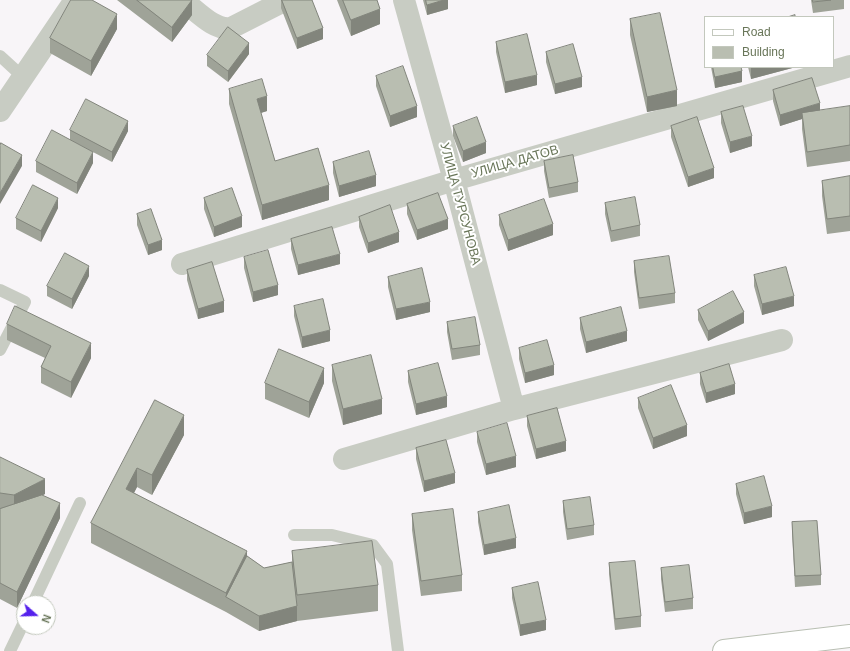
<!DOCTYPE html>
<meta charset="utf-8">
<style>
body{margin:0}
#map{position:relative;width:850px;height:651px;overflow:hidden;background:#f8f5f8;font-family:Arial,sans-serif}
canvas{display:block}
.legend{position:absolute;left:704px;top:16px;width:130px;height:52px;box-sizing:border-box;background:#fff;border:1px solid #c3c8bd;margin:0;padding:5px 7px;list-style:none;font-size:12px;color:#697659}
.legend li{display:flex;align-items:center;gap:8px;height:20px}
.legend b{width:20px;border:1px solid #c3c8bd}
.north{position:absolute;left:16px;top:595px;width:40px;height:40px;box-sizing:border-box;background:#fff;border:1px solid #c3c8bd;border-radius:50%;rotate:110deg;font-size:11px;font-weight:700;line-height:16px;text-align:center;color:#697659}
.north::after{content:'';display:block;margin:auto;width:14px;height:18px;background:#5521ec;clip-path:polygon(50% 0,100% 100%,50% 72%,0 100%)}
</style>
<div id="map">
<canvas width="850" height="651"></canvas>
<ul class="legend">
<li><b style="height:5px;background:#fff"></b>Road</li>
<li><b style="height:11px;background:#b9beb1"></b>Building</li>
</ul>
<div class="north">N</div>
</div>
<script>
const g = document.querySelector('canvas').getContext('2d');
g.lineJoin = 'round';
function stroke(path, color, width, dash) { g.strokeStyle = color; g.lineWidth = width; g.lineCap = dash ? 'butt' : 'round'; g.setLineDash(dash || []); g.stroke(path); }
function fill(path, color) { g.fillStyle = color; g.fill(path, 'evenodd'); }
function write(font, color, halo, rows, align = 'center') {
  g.font = font + ' Arial,sans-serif'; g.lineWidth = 4; g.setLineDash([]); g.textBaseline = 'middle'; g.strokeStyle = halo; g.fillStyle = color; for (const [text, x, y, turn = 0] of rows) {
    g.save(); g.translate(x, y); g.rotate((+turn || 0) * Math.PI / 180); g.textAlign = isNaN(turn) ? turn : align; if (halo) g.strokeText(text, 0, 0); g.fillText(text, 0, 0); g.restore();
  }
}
const lane = new Path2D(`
 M0,56l23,21
 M0,290l25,12 -25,48
 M294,535h38l41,10 14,19 11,87
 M33,603l47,-100
 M10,651l14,-29`);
const street = new Path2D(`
 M182,0c14,10 32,31 49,28l55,-28
 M404,0l50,180 60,229
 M0,111l75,-111
 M182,264l272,-84 396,-114
 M344,459l170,-50 268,-69`);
const secondary = new Path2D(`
 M724,651l126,-15`);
const wall = new Path2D(`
 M117,0h75v15l-20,27z
 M281,0h31l11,39 -26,10 -16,-41z
 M337,0h40l3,24 -29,12z
 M423,0h25v9l-21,6z
 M811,0h33v9l-31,4z
 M630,19l47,87 -30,6 -17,-77z
 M117,29l-26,47 -41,-23v-15z
 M496,42l41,43 -32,8 -9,-41z
 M546,52l36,35 -27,7 -9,-32z
 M249,54l-21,28 -21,-16v-11z
 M711,67h30l1,15 -27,6z
 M748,67h48l-45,12z
 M376,76l41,41 -27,10 -14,-41z
 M229,89l38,22 -6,2 14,48 54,39 -67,20 -33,-116z
 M773,90l47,21 30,-5v55l-43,6 -5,-38v-10l-22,7 -7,-25z
 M721,112l31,34 -22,7 -9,-30z
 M453,126l33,27 -23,9 -10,-26z
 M671,126l43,52 -26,9 -17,-50z
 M70,130l58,1 -16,31 -42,-22z
 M36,161l57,2 -16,31 -41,-22z
 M544,161l34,21v10l-29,6 -5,-27z
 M333,162l43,24 -37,11 -6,-24z
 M850,176v55l-23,3 -5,-38v-15z
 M204,198l38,29 -28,10 -10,-28z
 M605,203l35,22v11l-29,6 -6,-28z
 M407,204l41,25 -31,11 -10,-26z
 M58,208l-17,34 -25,-13v-11z
 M137,214l25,36 -14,5 -11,-30z
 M499,215l54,20 -45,16 -9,-26z
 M359,217l40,25 -31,11 -9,-26z
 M291,239l49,25 -42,11 -7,-26z
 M244,257l34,38 -25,7 -9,-34z
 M634,261l41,32v10l-36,6 -5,-37z
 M187,270l37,42 -26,7 -11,-39z
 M754,275l40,31 -32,9 -8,-29z
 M89,276l-17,33 -25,-13v-10z
 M388,277l42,35 -34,8 -8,-33z
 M294,306l36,35 -28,7 -8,-32z
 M698,310l46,13 -36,18 -10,-21z
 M580,318l47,23 -41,12 -6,-24z
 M447,322l33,23v10l-28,5 -5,-28z
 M7,324l84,34 -20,40 -30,-15v-16l4,-9 -38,-18z
 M519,348l35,27 -29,8 -6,-24z
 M332,365l50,49 -39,11 -11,-44z
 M408,371l39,36 -31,8 -8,-33z
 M700,373l35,21 -29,9 -6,-19z
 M265,383h59l-15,35 -44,-19z
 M638,398l49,38 -34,13 -15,-41z
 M155,400l29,35 -32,60 -15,-8 -3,6 113,63 17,12 28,-6v-11l86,34v26l-81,10 -38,10 -33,-19 -135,-69v-20z
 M527,416l39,35 -30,8 -9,-33z
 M477,432l39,35 -30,8 -9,-33z
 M416,448l39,35 -31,9 -8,-33z
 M0,457l45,37 -3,1 18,23 -43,90 -17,-9v-90h1l-1,-1z
 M736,484l36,33 -28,7 -8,-30z
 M563,501l31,24v10l-27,5 -4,-28z
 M478,512l38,36 -32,7 -6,-33z
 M412,514l50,61v16l-41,5 -9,-66z
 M792,522l29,53v10l-26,2 -3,-54z
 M609,563l32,53v11l-26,3 -6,-56z
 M661,568l32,30v11l-28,3 -4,-33z
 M512,588l34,42 -26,6 -8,-38z`);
const shadedWall = new Path2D(`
 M192,0v15l-20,27v-15z
 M444,0h4v9l-21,6v-10z
 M380,9v15l-29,12v-16z
 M117,14v15l-26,47v-15z
 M323,28v11l-26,10v-11z
 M249,43v11l-21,28v-11z
 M751,67h45l-45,12z
 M742,71v11l-27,6v-11z
 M537,75v10l-32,8v-11z
 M582,77v10l-27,7v-10z
 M677,90v16l-30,6v-15z
 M267,96v15l-10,3v-15z
 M820,103v11l-18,-1v6l-22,7v-11z
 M417,106v11l-27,10v-11z
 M128,121v10l-16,31v-10z
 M752,136v10l-22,7v-11z
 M486,142v11l-23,9v-11z
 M93,152v11l-16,31v-11z
 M22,155v11l-22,38v-11z
 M714,168v10l-26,9v-10z
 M376,175v11l-37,11v-11z
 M329,185v15l-67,20v-15z
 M58,198v10l-17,34v-11z
 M242,216v11l-28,10v-10z
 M448,219v10l-31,11v-10z
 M553,224v11l-45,16v-11z
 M399,232v10l-31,11v-10z
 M162,240v10l-14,5v-10z
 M340,254v10l-42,11v-10z
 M89,266v10l-17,33v-10z
 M278,285v10l-25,7v-10z
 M794,296v10l-32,9v-11z
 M224,301v11l-26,7v-10z
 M430,302v10l-34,8v-11z
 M744,312v11l-36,18v-10z
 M330,330v11l-28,7v-11z
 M627,331v10l-41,12v-11z
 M91,343v15l-20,40v-16z
 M554,365v10l-29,8v-10z
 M324,368v15l-15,35v-16z
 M735,384v10l-29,9v-10z
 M447,396v11l-31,8v-11z
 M382,399v15l-39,11v-16z
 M184,415v20l-32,60v-20z
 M687,425v11l-34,13v-11z
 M566,441v10l-30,8v-10z
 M516,456v11l-30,8v-11z
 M137,468v19l-11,21v-19z
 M455,473v10l-31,9v-11z
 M45,479v15l-31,17v-16z
 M60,503v15l-43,90v-16z
 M772,506v11l-28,7v-11z
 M516,538v10l-32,7v-10z
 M247,551v20l-21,26v-4z
 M297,606v15l-38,10v-15z
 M546,620v10l-26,6v-11z`);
const building = new Path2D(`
 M71,0h21l25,14 -26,47 -41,-23z
 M137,0h55l-20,27z
 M282,0h30l11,28 -26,10z
 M343,0h34l3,9 -29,11z
 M426,0h18l-17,5z
 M813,0h18l-18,2z
 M660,13l17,77 -30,7 -17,-78z
 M795,15v2h-7z
 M228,27l21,16 -21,28 -21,-16z
 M527,34l10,41 -32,7 -9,-40z
 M573,44l9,33 -27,7 -9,-32z
 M403,66l14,40 -27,10 -14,-40z
 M713,67h28l1,4 -27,6z
 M812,78l8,25 -40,12 -7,-25z
 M262,79l5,17 -10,3 18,62 43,-13 11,37 -67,20 -33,-116z
 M86,99l42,22 -16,31 -42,-22z
 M743,106l9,30 -22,6 -9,-30z
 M850,106v39l-43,7 -5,-39z
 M477,117l9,25 -23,9 -10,-25z
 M697,117l17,51 -26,9 -17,-51z
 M52,130l41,22 -16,31 -41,-22z
 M1,143l21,12 -22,38v-47z
 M369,151l7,24 -37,11 -6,-24z
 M573,155l5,27 -29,6 -5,-27z
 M850,176v40l-23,3 -5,-38z
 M33,185l25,13 -17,33 -25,-13z
 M232,188l10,28 -28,11 -10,-29z
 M438,193l10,26 -31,11 -10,-26z
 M635,197l5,28 -29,6 -6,-28z
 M544,199l9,25 -45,16 -9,-25z
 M390,205l9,27 -31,11 -9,-26z
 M151,209l11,31 -14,5 -11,-31z
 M332,227l8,27 -42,11 -7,-26z
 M268,250l10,35 -25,7 -9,-35z
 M65,253l24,13 -17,33 -25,-13z
 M669,256l6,37 -36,5 -5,-37z
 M212,262l12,39 -26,8 -11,-39z
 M786,267l8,29 -32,8 -8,-29z
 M422,268l8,34 -34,7 -8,-32z
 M733,291l11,21 -36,19 -10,-21z
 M323,299l7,31 -28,7 -8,-31z
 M15,306l76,37 -20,39 -30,-15 10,-21 -44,-22z
 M621,307l6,24 -41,11 -6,-24z
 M475,317l5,28 -28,4 -5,-27z
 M547,340l7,25 -29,8 -6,-25z
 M279,349l45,19 -15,34 -44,-19z
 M371,355l11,44 -39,10 -11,-44z
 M438,363l9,33 -31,8 -8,-33z
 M729,364l6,20 -29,9 -6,-20z
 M671,385l16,40 -34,13 -15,-40z
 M155,400l29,15 -32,60 -15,-7 -11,21 121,62 -21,42 -135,-70z
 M557,408l9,33 -30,8 -9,-33z
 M507,423l9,33 -30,8 -9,-32z
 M446,440l9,33 -31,8 -8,-33z
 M0,457l45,22 -31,16 -14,-2z
 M764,476l8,30 -28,7 -8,-29z
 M42,495l18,8 -43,89 -17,-9v-74z
 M590,497l4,28 -27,4 -4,-28z
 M509,505l7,33 -32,7 -6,-33z
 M453,509l9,66 -41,6 -9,-67z
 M817,521l4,54 -26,1 -3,-54z
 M372,541l6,44 -81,10 -5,-44z
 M247,556l17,12 28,-6 5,44 -38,10 -33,-19z
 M635,561l6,55 -26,3 -6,-56z
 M689,565l4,33 -28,4 -4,-34z
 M538,582l8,38 -26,5 -8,-37z`);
const streetNames = [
 ["УЛИЦА ДАТОВ",515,162,-16],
 ["УЛИЦА ТУРСУНОВА",460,204,75]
];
stroke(secondary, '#b9bfb3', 24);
stroke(lane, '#c8ccc3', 12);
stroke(street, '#c8ccc3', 22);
stroke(secondary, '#fff', 22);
fill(wall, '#9fa398');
fill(shadedWall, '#82857c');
fill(building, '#b9beb1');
stroke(building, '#82857c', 1);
write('13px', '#697659', '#fff', streetNames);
</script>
